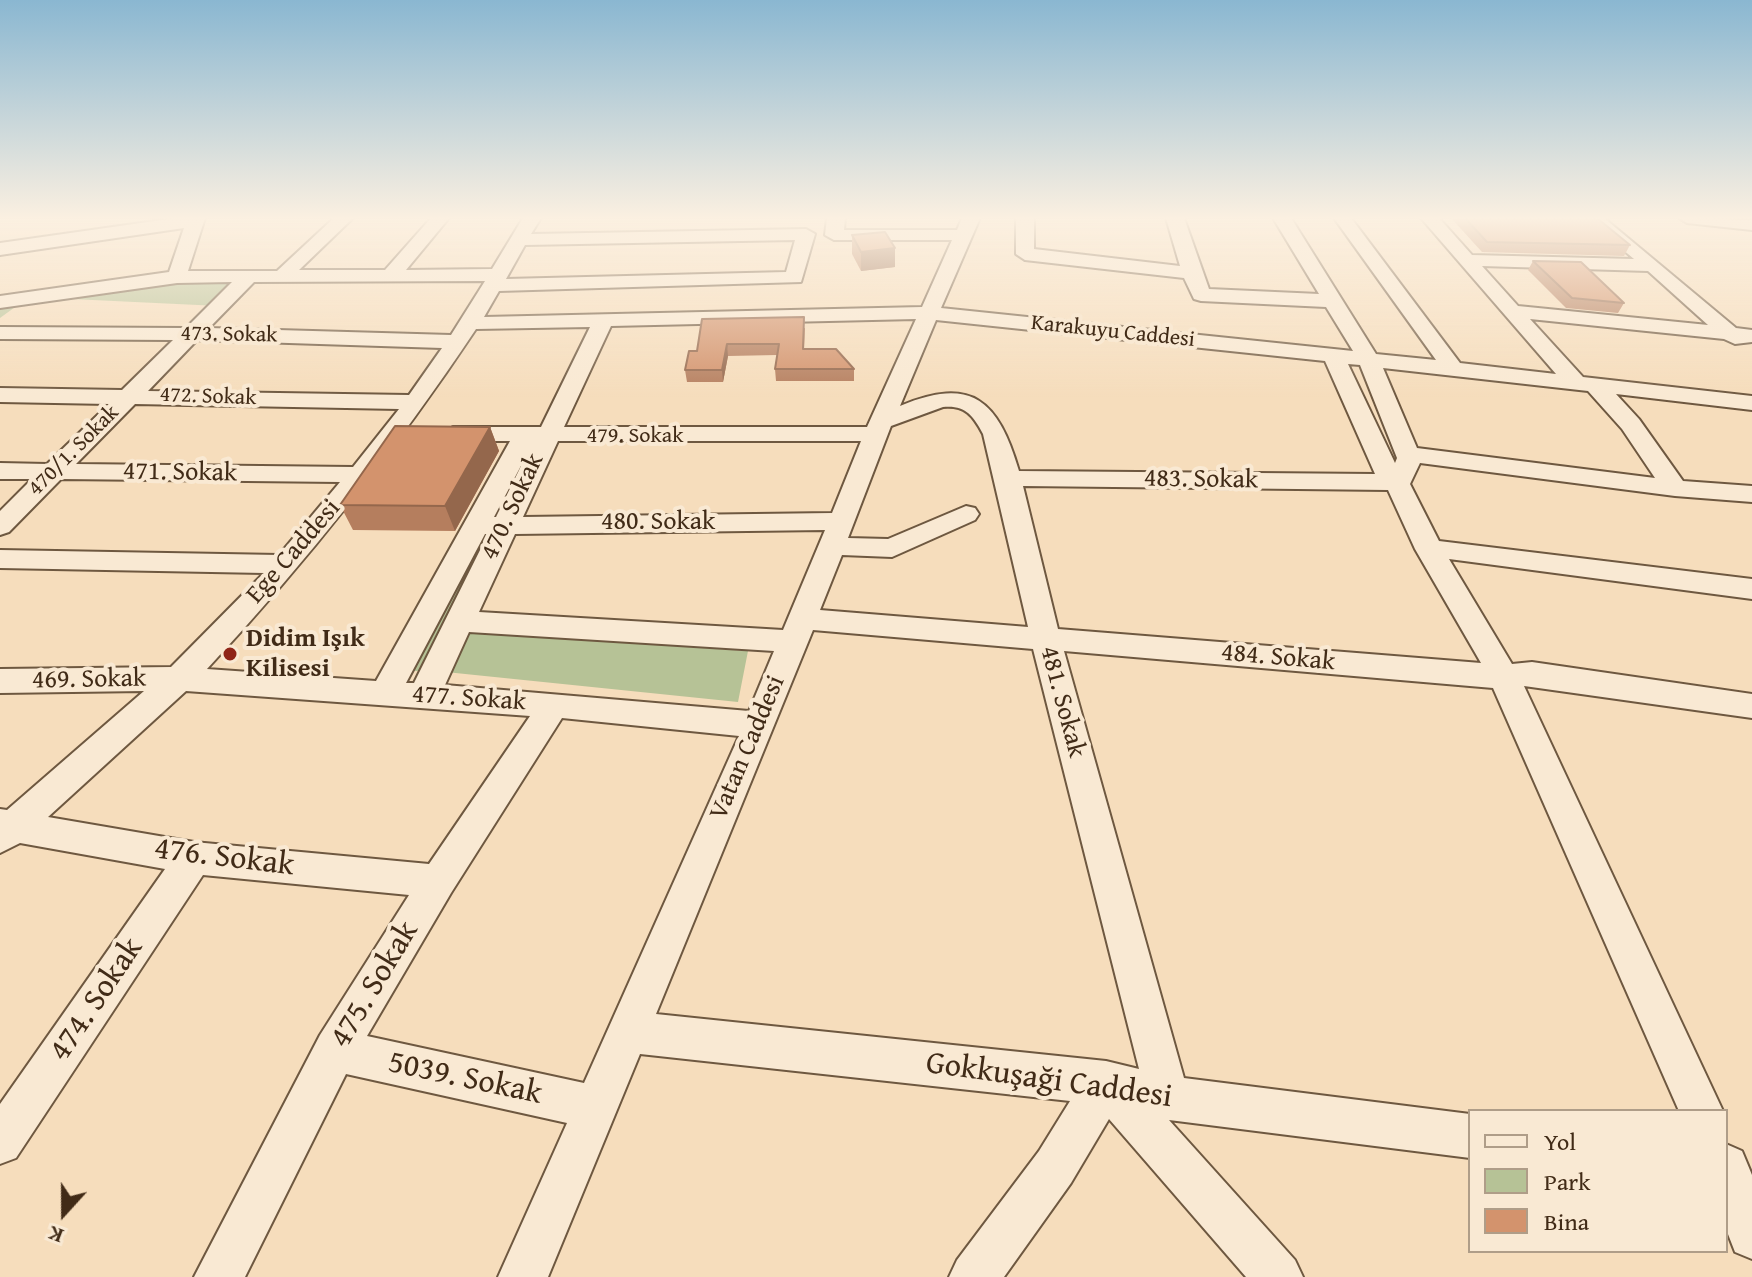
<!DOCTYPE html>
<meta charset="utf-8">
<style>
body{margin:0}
#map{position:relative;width:1752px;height:1277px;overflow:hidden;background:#f6ddbc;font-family:"Gentium Book Plus",serif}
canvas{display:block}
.legend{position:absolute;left:1468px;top:1109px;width:260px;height:144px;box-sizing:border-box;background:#f9e9d3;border:2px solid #af9d88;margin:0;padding:10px 14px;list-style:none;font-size:24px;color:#412b17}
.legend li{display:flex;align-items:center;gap:16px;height:40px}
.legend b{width:40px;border:2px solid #af9d88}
.north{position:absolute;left:24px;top:1173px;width:80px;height:80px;-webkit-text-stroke:6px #f9e9d3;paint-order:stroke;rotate:201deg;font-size:22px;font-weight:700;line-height:32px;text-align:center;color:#412b17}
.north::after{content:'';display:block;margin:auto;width:28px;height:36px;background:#412b17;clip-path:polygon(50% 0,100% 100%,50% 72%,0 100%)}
</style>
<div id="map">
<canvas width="1752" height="1277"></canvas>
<ul class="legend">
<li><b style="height:10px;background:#f9e9d3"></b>Yol</li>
<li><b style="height:22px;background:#b6c296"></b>Park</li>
<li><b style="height:22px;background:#d3936d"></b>Bina</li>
</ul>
<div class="north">K</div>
</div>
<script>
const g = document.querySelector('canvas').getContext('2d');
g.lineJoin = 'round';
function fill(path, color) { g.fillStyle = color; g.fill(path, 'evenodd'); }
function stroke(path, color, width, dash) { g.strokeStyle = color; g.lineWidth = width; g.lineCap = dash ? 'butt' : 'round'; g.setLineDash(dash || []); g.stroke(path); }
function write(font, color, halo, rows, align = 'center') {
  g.font = font + ' "Gentium Book Plus",serif'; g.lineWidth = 8; g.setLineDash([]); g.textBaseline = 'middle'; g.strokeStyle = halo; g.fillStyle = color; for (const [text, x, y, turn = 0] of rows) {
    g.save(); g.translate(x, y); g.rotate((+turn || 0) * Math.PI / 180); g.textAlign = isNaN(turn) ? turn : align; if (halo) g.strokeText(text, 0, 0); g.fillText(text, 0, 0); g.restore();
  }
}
const green = new Path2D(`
 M177,275h73l-31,31 -190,-9 -29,21v-16z
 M525,436l22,1 -92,194 293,20 -10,51 -302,-31h-39z`);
const minor = new Path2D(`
 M176,218h29l-17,53h89l57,-53h19l-54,52h86l46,-52h18l-43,52 86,-1 31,-51h18l-10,16 275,-5 9,5 -14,48 -302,9 -15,26 438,-10 30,-67h-118l-9,-5 2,-17h18l-1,12h113l5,-12h18l-39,90 412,43 -27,-44 -125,-6 -7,-2 -10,-21 -159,-18 -9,-6v-36h18v31l146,17 -14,-48h18l25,71 110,5 -46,-76h18l85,136 60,6 -102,-142h17l109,145 96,11 -135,-156h18l33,37 162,4 -49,-41h19l132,110 16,2v12l-17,2 -11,-5 -194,-20 53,58 169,19v14l-136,-16 23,25 44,62 69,5v16l-77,-6 -255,-33 -10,21 29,57 313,38v20l-303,-40 63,105 20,-2 220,32v24l-228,-32 199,425h-44l-186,-423 -429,-37 120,427 286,36v44l-301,-38 126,140 8,17h-57l-137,-158 -38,64 -67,94h-55l8,-17 82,-109 31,-50 -430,-47 -92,223h-50l69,-154 -221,-49 -101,203h-51l126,-242 89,-140 -206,-20 -187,283 -16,6v-60l165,-235 -145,-26 -20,10v-44l7,1 137,-119 -144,2v-24l171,-2 93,-94 -264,-5v-18l279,5 61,-73 -279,-3 -52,53 -9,3v-24l32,-32h-32v-16l47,1 62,-60 -109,-2v-14l122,2 51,-50 -173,-1v-12l186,1 46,-46 -55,1 -177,25v-12l169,-24 15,-44 -184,27v-12zM795,240l-9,32 -280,7 19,-34zM1482,266l166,5 60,54 -190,-19zM485,281l-34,54 -242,-7 45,-46zM916,319l-49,108h-303l47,-101zM936,320l389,41 50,113 -356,-3c-21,-71 -47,-95 -119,-65zM590,327l-49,100h-88l-12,7 12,7h57l-134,240 -169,-12c101,-109 187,-217 269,-340zM197,340l245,8 -33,47 -261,-4zM1348,364l12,1 37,93 -2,5zM1383,368l205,23 34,38 33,49 -238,-30zM135,404l264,5 -46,58 -277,-3zM943,407c22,-2 30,8 40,27l45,193 -208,-17 22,-55 50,2 83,-37 4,-6 -4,-6 -9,-2 -78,33 -40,-1 43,-112zM558,441h303l-29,72 -309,4zM525,458l-29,59h-2zM1023,486l365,4 27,59 66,114 -423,-34zM825,530l-42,100 -304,-18 36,-78zM485,534h3l-74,149h-8zM813,630l220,19 106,420 -33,-8 -450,-47zM469,632l305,19 -25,60 -304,-26zM186,691l344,25 -101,148 -235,-22 -146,-25zM562,718l177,18 -155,347 -217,-47 84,-143z
 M1679,218l73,2v10l-65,-7z
 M1726,1144l16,7 10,24v84l-17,-7 -9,-23z`);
const wall = new Path2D(`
 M1451,218h146l33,27 -6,11 -142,-4z
 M852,235l43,32 -34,4 -9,-17z
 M1533,261l91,42 -6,10 -52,-5 -38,-38z
 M805,328l-1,21 50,20v12h-78l-1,-12 2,-14 -49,1 -5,26h-36l-2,-12 12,-19z
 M490,427l9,24 -44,80 -102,-1 -13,-25z`);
const shadedWall = new Path2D(`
 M895,248v19l-34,4v-19z
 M727,344l1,12 -5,26 -1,-12z
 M490,427l9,24 -44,80 -10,-25z`);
const building = new Path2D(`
 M1465,218h132l33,27 -143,-3z
 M885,232l10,16 -34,4 -9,-17z
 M1533,261l48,1 43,41 -52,-5z
 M804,317l-1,32h33l18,20h-79l4,-25h-52l-5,26h-37l4,-19h8l5,-32z
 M395,426l95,1 -45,79 -105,-1z`);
const markers = [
 [230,654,8,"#8f2418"]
];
const farStreetnames = [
 ["Karakuyu Caddesi",1113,332,6],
 ["473. Sokak",229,335,1],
 ["472. Sokak",208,397,2],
 ["479. Sokak",635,436],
 ["470/1. Sokak",74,451,-45]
];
const streetNames = [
 ["471. Sokak",180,473,1],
 ["483. Sokak",1201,480,1],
 ["470. Sokak",513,507,-65],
 ["480. Sokak",658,522],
 ["Ege Caddesi",294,552,-49],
 ["484. Sokak",1278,658,5],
 ["469. Sokak",89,680,-1],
 ["477. Sokak",469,699,4],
 ["481. Sokak",1062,702,75],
 ["Vatan Caddesi",748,748,-67]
];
const poiNames = [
 ["Didim Işık",246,639],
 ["Kilisesi",246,669]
];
const nearStreetnames = [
 ["476. Sokak",224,858,7],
 ["475. Sokak",375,985,-59],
 ["474. Sokak",97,1000,-56],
 ["5039. Sokak",465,1079,12],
 ["Gokkuşaği Caddesi",1049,1081,8]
];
fill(green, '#b6c296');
stroke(minor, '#6e5840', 4);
fill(minor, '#f9e9d3');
fill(wall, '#b57e5e');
fill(shadedWall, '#94674c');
fill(building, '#d3936d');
stroke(building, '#94674c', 2);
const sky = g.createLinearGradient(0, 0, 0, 397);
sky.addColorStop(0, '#8ab7d1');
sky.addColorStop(0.55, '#fbf0e1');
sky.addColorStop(1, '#fbf0e100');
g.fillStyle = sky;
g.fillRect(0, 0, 1752, 397);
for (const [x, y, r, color] of markers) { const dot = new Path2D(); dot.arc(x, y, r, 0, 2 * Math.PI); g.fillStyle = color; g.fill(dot); stroke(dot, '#f9e9d3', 3); }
write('22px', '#412b17', '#f9e9d3', farStreetnames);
write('26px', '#412b17', '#f9e9d3', streetNames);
write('bold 26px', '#412b17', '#f9e9d3', poiNames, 'left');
write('32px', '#412b17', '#f9e9d3', nearStreetnames);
</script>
